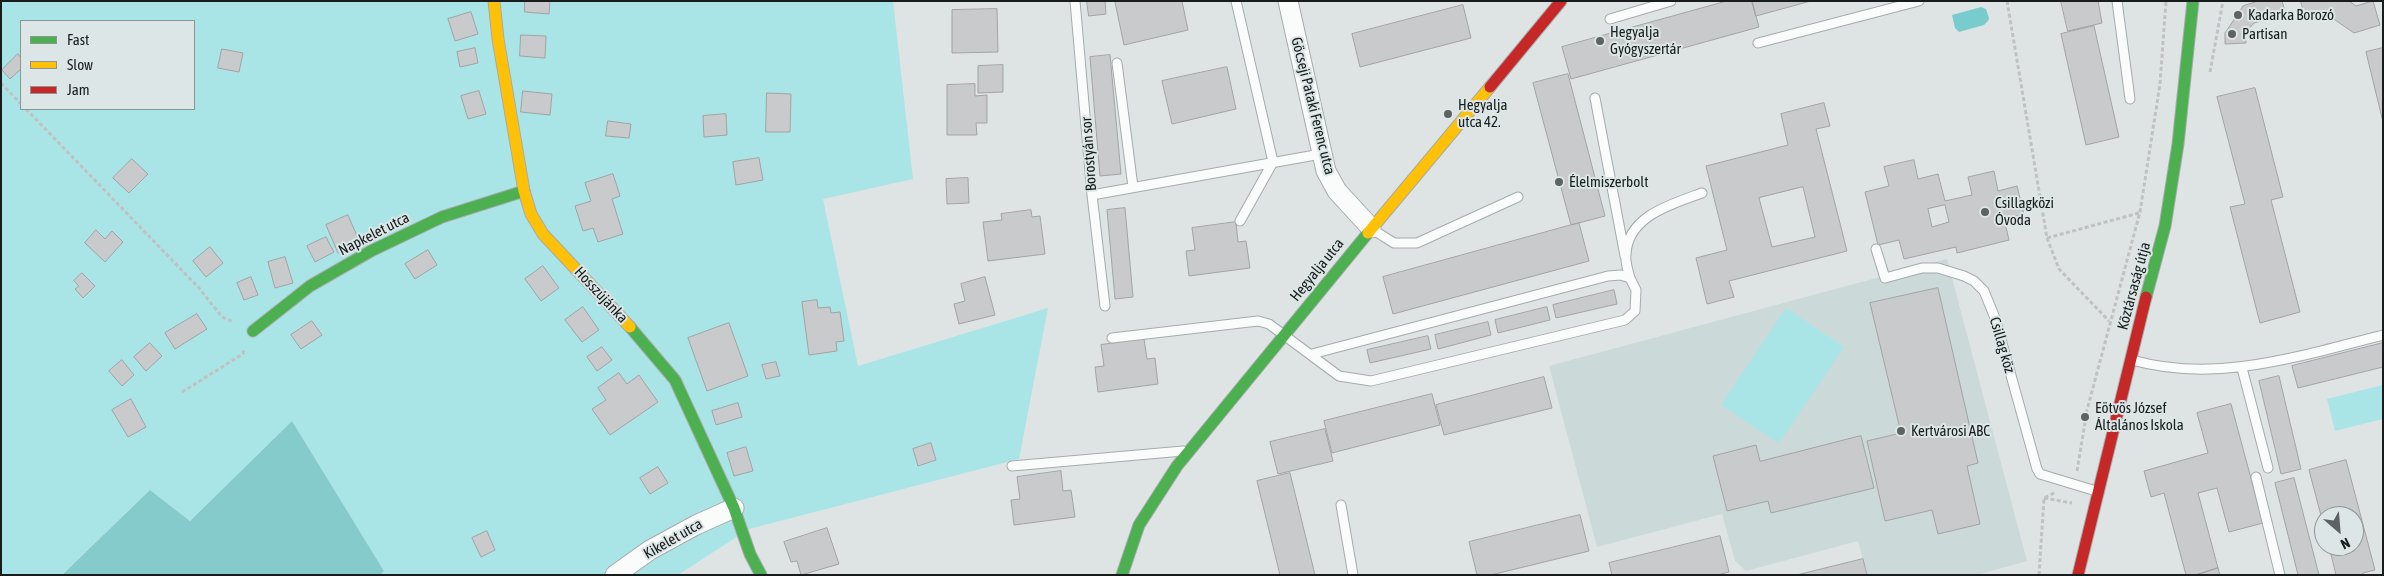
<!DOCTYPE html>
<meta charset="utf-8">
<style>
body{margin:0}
#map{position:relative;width:2384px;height:576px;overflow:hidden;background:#dee4e4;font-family:"Asap Condensed",sans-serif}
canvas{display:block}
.frame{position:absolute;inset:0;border:2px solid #181c1c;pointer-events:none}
.legend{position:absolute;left:20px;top:20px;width:175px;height:90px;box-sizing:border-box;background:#dce6e6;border:1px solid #8e9595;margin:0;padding:6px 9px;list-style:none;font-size:15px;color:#181c1c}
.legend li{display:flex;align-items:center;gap:10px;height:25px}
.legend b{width:25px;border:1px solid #8e9595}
.north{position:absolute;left:2314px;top:506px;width:50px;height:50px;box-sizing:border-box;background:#dce6e6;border:1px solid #8e9595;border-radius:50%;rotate:153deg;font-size:14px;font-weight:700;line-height:20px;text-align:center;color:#181c1c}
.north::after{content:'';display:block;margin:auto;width:18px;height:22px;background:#5d6262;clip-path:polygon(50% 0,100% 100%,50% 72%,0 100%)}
</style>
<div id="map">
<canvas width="2384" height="576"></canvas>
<div class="frame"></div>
<ul class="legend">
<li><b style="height:6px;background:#4caf50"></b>Fast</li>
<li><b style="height:6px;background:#ffc107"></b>Slow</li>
<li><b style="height:6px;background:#c62828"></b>Jam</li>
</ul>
<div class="north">N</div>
</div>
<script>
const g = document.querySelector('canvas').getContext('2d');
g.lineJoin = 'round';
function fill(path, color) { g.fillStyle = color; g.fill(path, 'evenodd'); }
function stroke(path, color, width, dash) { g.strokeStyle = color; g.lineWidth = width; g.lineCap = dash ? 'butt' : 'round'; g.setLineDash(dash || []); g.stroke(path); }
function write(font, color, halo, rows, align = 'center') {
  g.font = font + ' "Asap Condensed",sans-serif'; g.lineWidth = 4; g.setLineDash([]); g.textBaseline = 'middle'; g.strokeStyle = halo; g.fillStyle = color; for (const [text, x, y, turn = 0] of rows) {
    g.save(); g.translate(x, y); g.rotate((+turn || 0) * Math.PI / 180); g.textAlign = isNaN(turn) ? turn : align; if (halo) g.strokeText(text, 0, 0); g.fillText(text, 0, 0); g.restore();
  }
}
const built = new Path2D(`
 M1947,259l80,302 -50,14h-110l-9,-34 -112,30 -11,-10 -13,-47 -125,33 -48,-181z`);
const green = new Path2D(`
 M1,1h892l20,178 -90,20 35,167 190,-58 -29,151 -270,70 -71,46h-298l4,-4 -92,-150 -102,100 -40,-31 -88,85h-61zM21,21h173v88h-173z
 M1786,308l58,39 -65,96 -58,-38z
 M2383,385v34l-48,12 -8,-32z`);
const forest = new Path2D(`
 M292,421l92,150 -4,4h-318l88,-85 40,31z`);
const water = new Path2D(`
 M1981,7l5,2 3,9 -1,3 -4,4 -25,7 -4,-4 -3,-13z`);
const building = new Path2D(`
 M525,1h25l-1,13 -24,-2z
 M1087,1h18l1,13 -17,2z
 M1120,1h62l6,29 -64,15 -9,-43z
 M1727,1h25l7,26 -188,52 -9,-32z
 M1752,1h59l-55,15z
 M2061,1h37l4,22 -34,8z
 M2259,1h23l4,13 -32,9 -9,10 1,10 -21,1v-11l18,-27z
 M2301,1h48l7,5 17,-5 7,24 -26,8 -32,-22 -17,5z
 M1463,5l8,33 -111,29 -8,-33z
 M997,9l1,43 -46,1v-43z
 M471,12l7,22 -23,7 -7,-22z
 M2094,26l25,111 -33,8 -25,-111z
 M521,35l25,1 -1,22 -25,-2z
 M475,48l3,15 -18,4 -3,-15z
 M2383,48v74l-17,-70z
 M222,49l21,4 -4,19 -21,-4z
 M18,54l3,4v11l-11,10 -8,-9z
 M1110,55l11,119 -21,2 -10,-119z
 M1003,65v27l-25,1v-27z
 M1227,67l9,42 -64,15 -10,-43z
 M1568,74l37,142 -34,9 -38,-142z
 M975,84v12l12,-1v28h-11l1,12h-30v-50z
 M2255,88l28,109 -12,3 29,112 -40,11 -30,-116 15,-3 -28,-107z
 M479,91l7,23 -18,5 -7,-23z
 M523,91l29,3 -2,21 -29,-3z
 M767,93l24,1 -1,38h-24z
 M1824,103l6,23 -14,3 31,122 -118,30 5,16 -27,7 -11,-46 31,-8 -21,-84 82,-21 -7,-31zM1803,187l12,50 -43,10 -13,-49z
 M726,114l1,21 -23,2 -1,-21z
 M608,121l23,3 -2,14 -23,-2z
 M759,158l4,22 -27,5 -3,-23z
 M132,159l16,15 -19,19 -16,-15z
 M1914,160l4,19 20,-5 7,27 27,-6 -4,-18 26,-6 4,20 19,-5 7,28 -20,5 5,21 -52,13 -1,-6 -52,12 -5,-19 -21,5 -13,-53 24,-6 -5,-19zM1945,205l4,17 -17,5 -4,-18z
 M613,174l7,22 -8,3 11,35 -25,8 -5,-14 -10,3 -8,-25 16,-5 -6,-18z
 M968,178l1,25 -22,1 -1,-25z
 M1125,208l8,89 -18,2 -8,-89z
 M1031,210l1,7 8,-1 5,38 -57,7 -5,-39 19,-2 -1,-6z
 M348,215l12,28 -22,10 -12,-28z
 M1236,222l2,20 8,-1 4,27 -61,8 -3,-25 9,-1 -3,-22z
 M1579,223l10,38 -196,53 -10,-37z
 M96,230l9,9 7,-8 11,11 -18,20 -20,-19z
 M326,237l8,15 -19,10 -8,-16z
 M210,247l13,16 -17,14 -13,-16z
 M428,250l9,15 -22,14 -10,-15z
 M285,257l8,26 -18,5 -7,-26z
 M543,266l16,22 -18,13 -16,-22z
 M82,273l13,13 -12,12 -8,-9 4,-3 -5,-5z
 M251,277l7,18 -14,5 -7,-17z
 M985,277l10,38 -36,9 -5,-20 11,-3 -4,-17z
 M1938,288l40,175 -11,3 13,58 -42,10 -6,-24 -47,11 -18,-80 34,-8 -31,-130z
 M1614,290l3,14 -61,14 -3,-13z
 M817,300l1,8 12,-1 1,6 9,-1 4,29 -8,1 1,9 -28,4 -7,-53z
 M583,307l16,23 -17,12 -17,-22z
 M1547,307l3,13 -52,13 -3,-13z
 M197,314l10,15 -32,20 -10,-16z
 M312,321l10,14 -21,14 -10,-14z
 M1488,322l3,13 -53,14 -3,-14z
 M729,323l19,53 -41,15 -19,-53z
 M1428,336l3,13 -61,14 -3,-13z
 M1144,339l3,20 8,-1 3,26 -60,8 -3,-25 9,-1 -3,-21z
 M150,343l12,13 -16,15 -12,-14z
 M2383,343v24l-85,21 -6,-22z
 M602,347l10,13 -15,11 -10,-14z
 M122,360l12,15 -12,11 -13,-15z
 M776,362l4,14 -14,3 -4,-14z
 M619,373l8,11 12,-9 19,27 -48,33 -18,-26 14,-9 -8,-12z
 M2279,376l22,93 -20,5 -22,-93z
 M1544,377l8,31 -108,27 -8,-30z
 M1432,394l8,31 -108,28 -8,-32z
 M131,399l15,28 -18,10 -16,-27z
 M738,403l4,14 -26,8 -4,-14z
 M2231,404l32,119 -34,9 -12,-44 -19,5 20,75 -22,7h-10l-22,-82 -13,4 -7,-26 64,-18 -11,-40z
 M1325,429l8,32 -55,13 -8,-32z
 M1861,436l13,52 -103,25 -3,-12 -41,10 -14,-55 43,-11 4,16z
 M931,443l5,17 -18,6 -5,-17z
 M746,447l7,24 -19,5 -7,-23z
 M2346,460l29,110 -12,3v2h-27l-7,-29h25v-30h-30v11l-15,-57z
 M658,467l10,16 -18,11 -10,-16z
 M1061,471l2,20 8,-1 4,27 -61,8 -3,-25 9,-1 -3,-22z
 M1290,473l25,102h-35l-23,-94z
 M2294,478l25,97h-21l-23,-92z
 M1580,515l9,36 -98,24h-14l-8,-33z
 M827,528l12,36 -38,11 -4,-14 -6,1 -7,-20z
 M487,531l8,19 -14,7 -9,-19z
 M1720,536l9,36 -12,3h-105l-3,-12z
 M1863,559l4,16h-70z
 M2218,568l2,7h-24z`);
const path = new Path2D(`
 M2007,1l40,237 92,-25
 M2210,72l13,-71
 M1,83l20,21
 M26,109l173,179 23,29 12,5
 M2047,238l12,31 50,52
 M182,392l61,-38 1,-4
 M2077,471l10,-61 53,-198 20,-128 6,-83
 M2044,498l28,5
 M2039,575l5,-77 10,-5`);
const lane = new Path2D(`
 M1075,1l17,194 13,111
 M1236,1l37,161 -33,59
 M2117,1l13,98
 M1610,19l61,-18
 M1758,43l161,-42
 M1117,63l16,124
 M1595,98l30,158
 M1092,195l229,-41
 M1375,231l19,12h23l101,-46
 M1876,249l9,29 37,-10h16l26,8 10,5 10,10 11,27 42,151 3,5 56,17
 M1630,278c-2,-7 -5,-16 -4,-23 1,-39 46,-51 76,-62
 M1112,338l146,-17 11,3 70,52 32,5 254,-61 10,-9 1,-21 -6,-12 -9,-3 -13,1 -296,78
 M2132,360c85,24 167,-4 251,-25
 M2242,368l26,100
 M1012,466l171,-15
 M2256,477l24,98
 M1341,505l12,70`);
const street = new Path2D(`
 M1288,1l38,170 11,20 34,37
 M615,575l35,-25 46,-25 38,-17`);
const fast = new Path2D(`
 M2146,297l19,-71 13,-82 15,-143
 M630,327l45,53 59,128 16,46 11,21
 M253,331l57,-45 61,-35 71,-34 82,-26
 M1122,575l17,-50 38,-59 191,-233`);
const slow = new Path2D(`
 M494,1l4,38 26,152 7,23 12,20 87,93
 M1368,233l122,-146`);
const jam = new Path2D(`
 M1490,87l71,-86
 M2078,575l68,-278`);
const markers = [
 [2238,15,5,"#5d6262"],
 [2232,34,5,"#5d6262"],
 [1600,41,5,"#5d6262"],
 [1448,114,5,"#5d6262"],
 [1559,182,5,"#5d6262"],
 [1985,212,5,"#5d6262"],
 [2085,417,5,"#5d6262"],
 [1901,431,5,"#5d6262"]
];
const poiNames = [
 ["Kadarka Borozó",2248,15],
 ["Hegyalja",1610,32],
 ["Gyógyszertár",1610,49],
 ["Partisan",2242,34],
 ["Hegyalja",1458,105],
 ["utca 42.",1458,122],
 ["Élelmiszerbolt",1569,182],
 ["Csillagközi",1995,203],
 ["Óvoda",1995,220],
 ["Eötvös József",2095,408],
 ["Általános Iskola",2095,425],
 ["Kertvárosi ABC",1911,431]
];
const streetNames = [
 ["Göcseji Pataki Ferenc utca",1313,106,76],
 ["Borostyán sor",1089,154,-94],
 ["Napkelet utca",374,234,-27],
 ["Hegyalja utca",1317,270,-51],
 ["Köztársaság útja",2134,286,-75],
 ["Hosszújánka",601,295,47],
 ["Csillag köz",2002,345,74],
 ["Kikelet utca",673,539,-30]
];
fill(built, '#ccd9d9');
fill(green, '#a9e5e6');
fill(forest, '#86cbcc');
fill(water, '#78ccce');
fill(building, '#c8cacb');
stroke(building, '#a2a3a4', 1);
stroke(lane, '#a6abab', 11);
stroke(street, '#a6abab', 21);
stroke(fast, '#a6abab', 13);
stroke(slow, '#a6abab', 13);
stroke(jam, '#a6abab', 13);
stroke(path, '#c0c2c2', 3, [4, 2.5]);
stroke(lane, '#fafbfb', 9);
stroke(street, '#fafbfb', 19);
stroke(fast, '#4caf50', 11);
stroke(slow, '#ffc107', 11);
stroke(jam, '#c62828', 11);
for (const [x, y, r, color] of markers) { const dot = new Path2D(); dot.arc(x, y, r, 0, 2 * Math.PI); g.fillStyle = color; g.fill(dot); stroke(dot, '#dce6e6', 2); }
write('15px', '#181c1c', '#dce6e6', poiNames, 'left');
write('15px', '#181c1c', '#dce6e6', streetNames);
</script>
